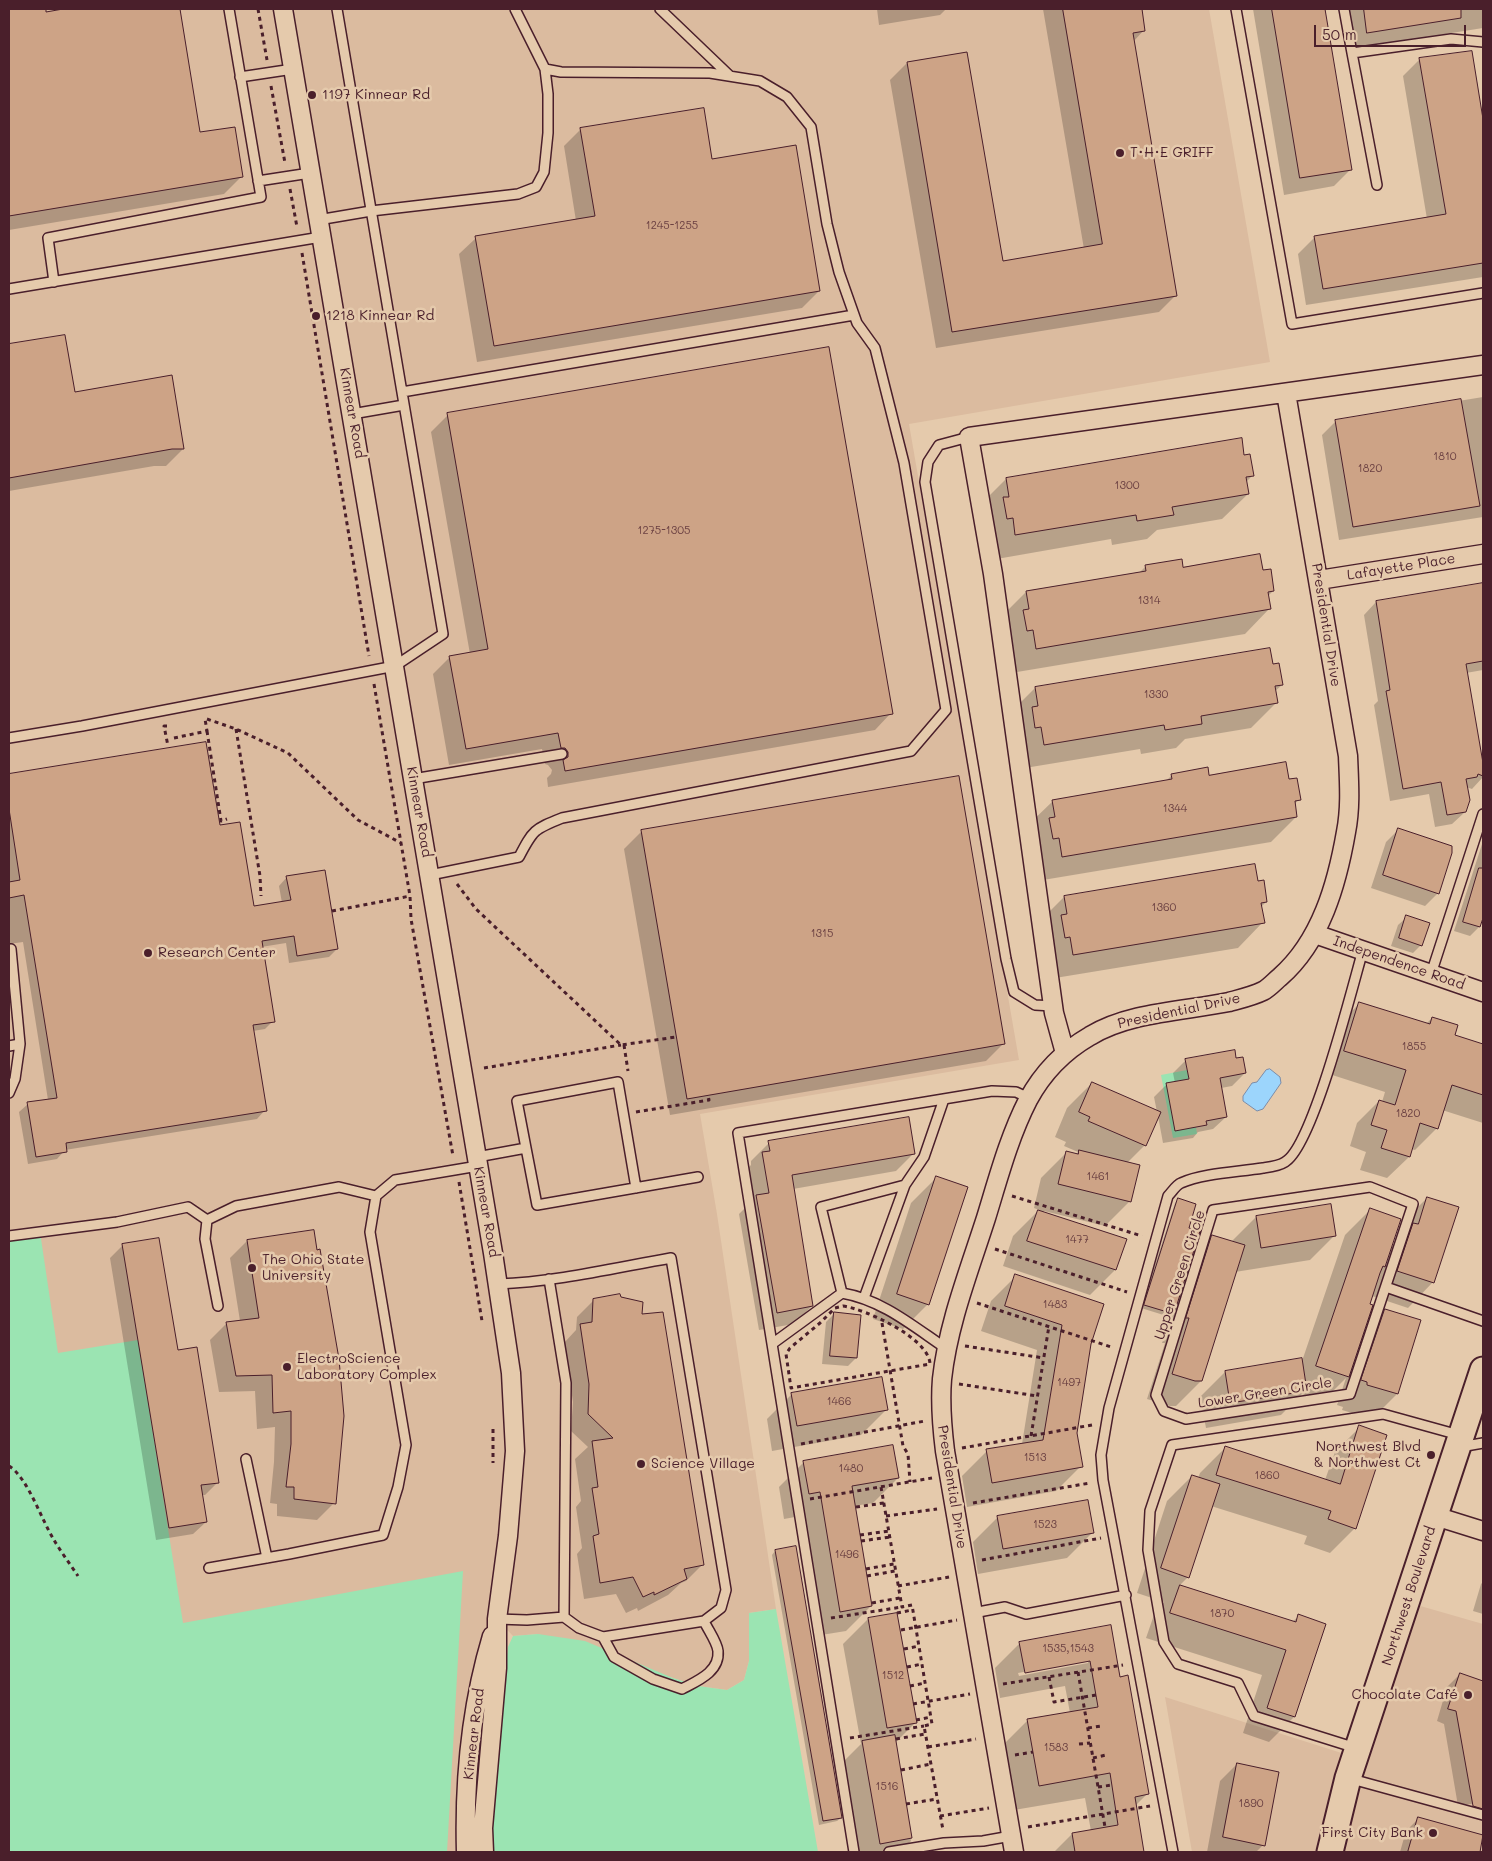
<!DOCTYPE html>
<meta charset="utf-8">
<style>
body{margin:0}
#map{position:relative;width:1492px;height:1861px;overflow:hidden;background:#e5caac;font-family:Mali,sans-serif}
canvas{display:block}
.frame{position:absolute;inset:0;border:10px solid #4a1f2b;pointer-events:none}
.scale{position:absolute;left:1314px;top:25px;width:152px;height:22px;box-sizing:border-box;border:2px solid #4a1f2b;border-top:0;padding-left:6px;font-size:15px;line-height:18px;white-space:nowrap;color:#4a1f2b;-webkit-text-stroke:4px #e5caac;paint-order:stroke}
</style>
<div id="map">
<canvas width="1492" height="1861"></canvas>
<div class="frame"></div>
<div class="scale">50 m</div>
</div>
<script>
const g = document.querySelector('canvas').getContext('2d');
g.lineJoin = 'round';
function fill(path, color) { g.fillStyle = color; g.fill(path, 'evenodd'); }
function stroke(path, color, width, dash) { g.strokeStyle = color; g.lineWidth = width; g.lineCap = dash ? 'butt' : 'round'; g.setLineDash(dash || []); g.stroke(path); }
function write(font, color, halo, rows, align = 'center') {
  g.font = font + ' Mali,sans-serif'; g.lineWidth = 5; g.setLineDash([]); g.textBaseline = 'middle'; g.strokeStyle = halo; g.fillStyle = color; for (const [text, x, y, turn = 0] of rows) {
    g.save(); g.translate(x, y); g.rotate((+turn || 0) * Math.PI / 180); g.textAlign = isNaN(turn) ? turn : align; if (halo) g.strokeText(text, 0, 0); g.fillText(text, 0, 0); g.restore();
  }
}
const built = new Path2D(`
 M9,9h1200l61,353 -361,62 110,636 -319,54 17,100 59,395 -27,4v48l-5,19 -17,10 -29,-4 -25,-8 -135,-44 -25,2 -16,-17 -14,48 -17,185h-457z
 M1403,1601l80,23v228h-291l-27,-155 186,59z`);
const green = new Path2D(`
 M1187,1070l2,9 -22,4 29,44 1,7 -24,4 -12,-63z
 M40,1232l18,121 80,-13 45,283 280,-52 -16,281h-438v-616z
 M776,1609l42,243h-327v-48l17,-157 5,-11 25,-2 47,7 88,37 25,8 29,4 17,-10 5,-19v-48z`);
const water = new Path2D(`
 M1270,1069l10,8 1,6 -18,26 -6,2 -14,-10v-5l9,-13 5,-1 9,-12z`);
const shadow = new Path2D(`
 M9,9h35l1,4 25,-4h108l21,125 42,43 -17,17 -215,36z
 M877,9h69l-6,6 -61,10z
 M1043,9h97l4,21 -11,12 43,253 -17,17 -223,36 -46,-268 17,-17 95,199 82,-13z
 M1253,9h71l27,160 -17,17 -50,9z
 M1344,9h139v19l-132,21z
 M1471,52l12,74v151l-177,28 -8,-51 17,-17 112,-18 -24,-143 17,-17z
 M581,129l130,31 108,131 -17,17 -325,54 -18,-108 17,-16 100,-17 -12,-75z
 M64,336l10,57 109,56 -17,17h-12l-145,25v-146z
 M1483,397v120l-144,23 -17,-105 14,-14z
 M448,415l443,298 -16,17 -327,57 -1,-9 4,-4 1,-4 -4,-5 -3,-1 -3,-15 -93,16 -16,-91 17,-17 20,-3 -39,-222z
 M1243,456l10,19 -7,7 2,12 -26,25 -65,11 -10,9 -35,6 -1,-6 -120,21 -10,-56 25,-25z
 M1146,566l116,6 11,19 -5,5 2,12 -25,26 -234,39 -10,-56 25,-25 113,-19z
 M1483,584v86l-17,3 17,104 -11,12 -6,-2 -1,25 -13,12 -17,3 -6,-33 -39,7 -16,-96 4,-4 -14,-86 12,-13z
 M1272,666l10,19 -8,7 2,11 -25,25 -66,11 -9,9 -35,6 -1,-5 -121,20 -9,-56 25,-25z
 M205,743l14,84 34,81 29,-5 -3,-17 8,-9 50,72 -8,8 -40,6 -3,-20 -25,4 12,74 -8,8 -12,2 12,79 -8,9 -192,31 -8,9 -29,5 -9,-52 9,-8 20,-4 -25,-158 -14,2v-169z
 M1172,775l116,6 11,18 -5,6 2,12 -25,25 -234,39 -10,-55 26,-25 112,-19z
 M1398,830l40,63 -13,13 -54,-18 15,-46z
 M641,832l362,212 -17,17 -316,54 -46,-266z
 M1483,841v73l-4,13 -9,9 -16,-5z
 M1257,883l9,19 -5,5 2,15 -25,26 -189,31 -10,-57 25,-25z
 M1407,917l14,28 -8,8 -22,-7 7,-21z
 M1360,1003l66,21 6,-6 22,18 29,9v78l-41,-13 -5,18 -22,22 -4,-1 -2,8 -22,21 -27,-8 6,-18 -16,-6 7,-23 22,-22 3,1 3,-10 -62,-20 15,-47z
 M1186,1060h49l10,13 -13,13 -11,2 5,29 -13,12 -15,3 -5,6 -30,5 -5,-27 -13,29 -18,18 3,38 -25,25 -61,-15v2l81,27 -10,30 -25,25 -87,-29 10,-30 26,-26 -5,-2 7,-30 25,-25 10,2 2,-3 -14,-6 2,-4 -11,-5 12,-29 25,-25 65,29 -3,-15 13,-13 8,-1 -2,-10z
 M769,1143l145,10 -18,18 -103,18 19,117 -18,18 -35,6 -20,-116 11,-11 -5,-32 6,-6v-4z
 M936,1178l-8,126 -25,25 -30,-10 38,-116z
 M1427,1198l6,84 -25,26 -36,-12 -10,37 23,-23 34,11 -22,73 -25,25 -30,-9 1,-3 -6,-2 9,-27 -23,23 -21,-7 -21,21 -75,13 -6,-31 25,-25 76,-8 44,-129 25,-25 21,37 5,-5 6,-19z
 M1179,1199l8,29 3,30 22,-22 19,6 25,-25 79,18 -25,25 -75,12 -34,109 -25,25h-6l-23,-7 18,-56h-3l8,-26 -29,-9 34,-105z
 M313,1231l21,272 -17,17 -40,-4v-12l-7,-1 4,-41 1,-35 -18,2 -2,-38 -36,1 -9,-52 17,-17 13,-2 -10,-63 17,-17z
 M123,1245l53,107 42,130 -13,13h-3l4,27 -13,12 -37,6 -46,-282z
 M1016,1276l74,67 -15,90 6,33 -25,25 -89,16 -5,-31 25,-25 35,-7 15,-94 -56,-19 10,-30z
 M620,1298l21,18 62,248 -17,17 -5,2 -13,12 -30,16 -1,-3 -11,5 -10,-19 -32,5 -7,-45 5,-6 -6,-41 5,-6 -6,-42 13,-12 -17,-16 2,-29 -9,-59 12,-13 1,-13 17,-17z
 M834,1314l26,2 -4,42 -8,8 -26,-2 4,-42z
 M792,1394l94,16 -25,25 -89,16 -5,-32z
 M1360,1427l-5,101 -25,25 -26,-9 3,-8 -96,-30 -23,71 -9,9 113,36 7,-6 26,9 -31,92 -25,25 -26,-9 19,-58 -116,-37 9,-26 9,-10 -27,-9 30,-92 25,-25 6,2 2,-5 25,-25 100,32 10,-28z
 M804,1462l94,16 -25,25 -19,3 17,100 -25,25 -31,5 -20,-119 -11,2 -5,-32z
 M998,1517l94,16 -25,25 -89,16 -5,-32z
 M775,1551l66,267 -4,3 -18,4 -47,-270z
 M1483,1582v32l-10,-3 8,-27z
 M896,1614l19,109 -20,20 16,98 -11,11h-46l-15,-86 22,-22 -18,-100 25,-25z
 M1110,1627l9,51 28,116 -12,12 8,46h-89l18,-18 19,-3 -6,-33 -71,12 -12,-64 25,-25 43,-8 -5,-27 -65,12 -5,-30 25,-25zM1088,1660v3l-69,13 -1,-3z
 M1460,1674l23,8v120l-25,4 -14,-82 -7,-3 10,-34z
 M1237,1764l26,81 -7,7h-49l13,-71z
 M1419,1818l64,18 -5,16h-78l6,-21z`);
const building = new Path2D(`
 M9,9h37v3l17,-3h117l20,123 35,-5 8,50 -234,39z
 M1063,9h79l3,22 -12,2 44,263 -225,36 -45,-270 60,-10 36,209 99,-17z
 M1272,9h53l27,161 -52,8z
 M1364,9h97v9l-94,15z
 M1472,51l11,68v144l-160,26 -9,-53 132,-22 -27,-156z
 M704,108l8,51 84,-14 24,146 -326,55 -19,-110 120,-20 -15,-88z
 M65,335l10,57 97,-17 12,74h-12l-163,29v-134z
 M829,347l64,367 -328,57 -2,-11 5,-3v-5l-3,-4h-4l-3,-15 -92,16 -17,-93 39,-7 -41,-236z
 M1461,399l19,107 -127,21 -18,-107z
 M1242,438l2,17 6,-1 4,22 -8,1 3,17 -77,13 2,8 -37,6 -1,-6 -121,20 -2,-17 -6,1 -4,-22h6l-3,-19z
 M1260,554l3,16 8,-1 3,22 -6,1 3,17 -235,40 -3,-19 -6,1 -4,-21 6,-1 -3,-18 120,-20 -1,-6 37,-6 1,8z
 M1483,583v78l-17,3 17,99v13l-5,-2 -1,3 -11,2 4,21 -4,12 -19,3 -6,-33 -38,7 -17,-98 4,-1 -14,-89z
 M1270,648l3,16 6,-1 4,22 -8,1 3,17 -77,13 1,8 -37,6 -1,-5 -120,20 -3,-18 -6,1 -3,-21 6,-1 -3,-19z
 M206,742l14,83 20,-3 14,84 37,-6 -5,-24 39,-6 13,79 -41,7 -3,-20 -32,5 13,81 -22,3 14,86 -201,32 1,9 -31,5 -9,-55 30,-4 -33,-203 -15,3v-16l11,-2 -11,-71v-35z
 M1286,762l3,17 8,-1 4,22 -6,1 2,16 -235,40 -3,-19 -6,1 -4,-21 6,-1 -3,-17 120,-21 -1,-5 37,-7 1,8z
 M959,776l46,268 -318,55 -46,-269z
 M1398,828l54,18v7l-13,41 -56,-19z
 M1255,864l3,17 6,-1 3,22 -6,1 4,20 -192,32 -3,-18 -5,1 -4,-23 6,-1 -3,-18z
 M1479,868h4v50l-3,9 -17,-5z
 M1406,915l24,8 -8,23 -23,-8z
 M1359,1002l71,22 2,-7 26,8 -3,10 28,9v51l-31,-10 -14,44 -18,-6 -10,34 -29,-9 6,-18 -16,-5 8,-25 16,5 11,-35 -62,-19z
 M1235,1050l1,8 7,-1 3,16 -26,5 7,39 -21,4 1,4 -32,6 -9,-48 23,-4 -4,-20z
 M1092,1082l69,30 -15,34 -58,-25 2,-4 -11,-5z
 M909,1117l6,37 -123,21 21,131 -36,7 -21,-118 13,-2 -7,-41 8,-1 -2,-10z
 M1079,1150l61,15 -9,37 -73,-18 8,-33 12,3z
 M936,1176l32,11 -39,118 -32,-11z
 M1427,1197l32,10 -25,76 -37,-12 16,-48 5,1z
 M1178,1198l18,6 -7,24 11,3 -26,83 -30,-9z
 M1331,1204l5,32 -75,12 -5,-32z
 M1370,1208l31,11 -16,48 -2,-1 -3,7 -10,31 3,1 -24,72 -33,-11z
 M1038,1210l89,29 -11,31 -89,-29z
 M314,1230l3,20 3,-1 19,110 5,57 -8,88 -42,-5v-12h-8l5,-43v-33l-18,2 -1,-38 -36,1 -10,-54 33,-4 -12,-78z
 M1212,1235l33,10 -43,136h-7l-23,-7 17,-56h-3z
 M159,1238l19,112 19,-3 22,136 -18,2 6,37 -38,6 -47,-284z
 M1015,1274l89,30 -13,40 -14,89 6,34 -91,16 -6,-34 57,-9 19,-115 -57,-19z
 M620,1294l1,3 22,5 -1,12 21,-2 41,253 -20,4 3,10 -33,16v-3l-11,5 -10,-20 -33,6 -7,-47 6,-2 -7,-46 6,-1 -6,-46 21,-3 -25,-24 1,-30 -9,-60 12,-2 1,-23z
 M1385,1309l36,11 -23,74 -31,-9v-3l-6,-2z
 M834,1312l27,3 -4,43 -27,-2z
 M1302,1358l5,33 -77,12 -5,-32z
 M882,1377l6,33 -91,16 -6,-33z
 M1359,1425l28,10 -31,94 -28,-10 3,-8 -115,-36 9,-29 115,38z
 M893,1445l6,33 -47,8 20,120 -32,6 -20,-120 -11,2 -6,-33z
 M1192,1475l28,9 -31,94 -28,-10z
 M1088,1500l6,33 -91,16 -6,-33z
 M796,1546l46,272 -19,3 -48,-271z
 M1180,1585l116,37 2,-8 28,10 -31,93 -28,-9 19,-58 -116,-37z
 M897,1613l20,110 -30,5 -19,-110z
 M1111,1625l9,52 8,-2 21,119 -14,3 9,55h-69l-3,-19 46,-8 -8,-52 -71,13 -12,-67 71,-12 -8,-46 -65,12 -6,-31z
 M1460,1673l23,8v128l-10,-3 -17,-95 -8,-2z
 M895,1735l17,103 -32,6 -18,-103z
 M1237,1763l42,9 -14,74 -42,-9z
 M1418,1817l65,18 -3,17h-72z`);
const path = new Path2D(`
 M258,9l9,51
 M271,86l14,77
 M290,189l7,38
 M302,253l67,403
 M374,684l36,212 1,23 42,237
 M207,719l29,10 52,24 70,67 43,23
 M167,726h-3l4,20
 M236,729l24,147 1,20
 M207,731l14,90 6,-2
 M174,738l33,-7 -2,-12
 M457,884l19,25 145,136 55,-8
 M332,911l78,-15
 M624,1045l4,26
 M484,1068l137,-23
 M636,1112l73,-12 -1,-5
 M459,1182l23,139
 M1012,1196l130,40
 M995,1249l132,43
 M977,1303l134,44
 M843,1306c22,3 86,32 87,58l-139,24 -5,-34 4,-6 30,-25 15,-15z
 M882,1323l21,123 5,8 2,28
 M965,1346l79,12
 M959,1384l78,12
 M493,1429v34
 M1031,1436l18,-110
 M801,1444l124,-23
 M962,1448l130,-23
 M9,1466c19,12 32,53 45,74 7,12 16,24 24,36
 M881,1487l21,120 10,-2 20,119 -8,2 19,104
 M810,1499l122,-21
 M973,1503l117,-20
 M856,1507l28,-4
 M886,1516l51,-7
 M860,1535l29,-4
 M861,1541l29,-4
 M982,1560l119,-22
 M866,1569l28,-5
 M867,1576l28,-5
 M898,1586l51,-9
 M872,1603l28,-5
 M897,1613l15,-3
 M831,1618l71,-11
 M901,1630l56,-10
 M904,1649l15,-3
 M907,1667l15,-3
 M1078,1672l27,155
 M1049,1677l5,25 42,-7
 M1003,1684l120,-19
 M910,1686l15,-3
 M913,1704l57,-10
 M916,1720l15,-3
 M1088,1728l13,-2
 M850,1738l74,-12
 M896,1739l29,-5
 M1079,1744l11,-1
 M928,1747l48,-8
 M1015,1755l18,-3
 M1093,1758l13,-3
 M901,1770l30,-6
 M1098,1787l14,-2
 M906,1804l31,-5
 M940,1816l49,-8
 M1028,1827l122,-21`);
const service = new Path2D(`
 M660,9l70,67
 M1236,9l56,315 191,-31
 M1344,9l8,44 99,-14 32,3
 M1352,53l25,132
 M240,77l53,-8
 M258,181l52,-8
 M318,220l53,-9 147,-17 18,-7 8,-15 4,-39v-39l-3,-25 -30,-60
 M54,282l-6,-44 213,-41 -32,-188
 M9,289l312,-52
 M402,392l452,-77
 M352,414l52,-9
 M969,437l-30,8 -11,17 -3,20 81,477 8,33 21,13 18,1
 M9,738l73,-12 313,-60 48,-32 -106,-625
 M413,779l149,-25
 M430,875l89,-18c14,-27 15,-28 43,-39l349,-67 35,-41 -42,-247 -29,-115 -18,-25 -18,-51 -12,-48 -16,-97 -24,-30 -27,-16 -50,-8 -149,-1 -16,-3
 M1431,974l52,-160
 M9,1046l11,-2 -9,-95
 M9,1093l6,-14 5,-35
 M526,1148l-9,-47 101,-19 18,106
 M477,1157l49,-9 11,57 161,-28
 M1370,1187l43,17 -63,190 -164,25 -22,-8 -8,-16 57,-185z
 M9,1236l108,-14 71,-15 19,13
 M549,1279l17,104 -2,234
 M1386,1287l97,34
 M842,1293l-21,-86 84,-22
 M864,1298l41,-113 19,-28 20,-58
 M218,1306l-13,-67 2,-19 29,-14 103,-19 37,9
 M772,1344l70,-51c41,7 72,34 105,56
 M1460,1447l23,-4
 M246,1459l21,99
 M209,1568l80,-14 94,-19 15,-48 8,-42 -36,-213 6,-36 19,-16 83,-14
 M973,1613l32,-6 21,7 100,-19
 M497,1619l30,1 37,-3 15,11 24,9 101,-16 17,-13 5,-18 -55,-332c-57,10 -115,24 -173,26
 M603,1637l11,20 39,22 29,10c15,-8 38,-17 36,-38 -1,-9 -10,-21 -14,-30
 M1356,1748l-102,-32 -16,-33 -60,-19 -14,-22 -16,-92 2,-39 22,-66 211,-31 76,21
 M1348,1778l135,37
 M854,1852l-116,-719 254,-42 24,1 13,6
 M889,1852l55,-9 39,-2 28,-5
 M1173,1852l-70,-372 -2,-25 8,-47 59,-212c4,-4 8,-11 13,-13 22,-10 58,-11 82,-15 7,-1 16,-2 22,-6 28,-16 67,-174 78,-212`);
const minor = new Path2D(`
 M283,9l210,1244 18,120 4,78 -7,85 -11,83v49l-14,160 1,24
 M1319,580l164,-26
 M1315,934l168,58
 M1065,1053l-11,-40 -61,-439 -24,-137 514,-72
 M1435,1516l48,15
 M466,1852c-2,-72 5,-146 26,-216
 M1014,1852l-69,-401c-3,-24 -5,-48 -3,-72 6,-55 27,-108 44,-161 12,-39 23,-81 42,-118 14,-26 36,-49 62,-64 39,-24 95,-25 139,-34 11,-3 24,-6 34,-11 6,-3 12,-10 17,-14 41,-36 57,-93 66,-145 5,-25 3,-51 2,-76l-62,-363`);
const secondary = new Path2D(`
 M1330,1852l18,-74 135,-408`);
const markers = [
 [312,95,5,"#4a1f2b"],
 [1120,153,5,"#4a1f2b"],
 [316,316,5,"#4a1f2b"],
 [148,953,5,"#4a1f2b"],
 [252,1268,5,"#4a1f2b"],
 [287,1367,5,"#4a1f2b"],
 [1431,1455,5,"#4a1f2b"],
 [641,1464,5,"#4a1f2b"],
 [1468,1695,5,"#4a1f2b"],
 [1433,1833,5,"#4a1f2b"]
];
const numberNames = [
 ["1245-1255",672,226],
 ["1810",1445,457],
 ["1820",1370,469],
 ["1300",1127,486],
 ["1275-1305",664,531],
 ["1314",1149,601],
 ["1330",1156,695],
 ["1344",1175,809],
 ["1360",1164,908],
 ["1315",822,934],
 ["1855",1414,1047],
 ["1820",1408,1114],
 ["1461",1098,1177],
 ["1477",1077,1240],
 ["1483",1055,1305],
 ["1497",1069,1383],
 ["1466",839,1402],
 ["1513",1035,1458],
 ["1480",851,1469],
 ["1860",1267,1476],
 ["1523",1045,1525],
 ["1496",847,1555],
 ["1870",1222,1614],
 ["1535,1543",1068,1649],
 ["1512",893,1676],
 ["1583",1056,1748],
 ["1516",887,1787],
 ["1890",1251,1804]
];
const poiNames = [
 ["1197 Kinnear Rd",322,95],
 ["T·H·E GRIFF",1130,153],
 ["1218 Kinnear Rd",326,316],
 ["Research Center",158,953],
 ["The Ohio State",262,1260],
 ["University",262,1276],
 ["ElectroScience",297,1359],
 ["Laboratory Complex",297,1375],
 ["Northwest Blvd",1421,1447,"right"],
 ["& Northwest Ct",1421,1463,"right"],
 ["Science Village",651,1464],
 ["Chocolate Café",1458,1695,"right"],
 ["First City Bank",1423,1833,"right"]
];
const streetNames = [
 ["Kinnear Road",352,413,80],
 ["Lafayette Place",1401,567,-9],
 ["Presidential Drive",1326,625,81],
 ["Kinnear Road",419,812,80],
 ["Independence Road",1399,963,19],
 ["Presidential Drive",1179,1011,-12],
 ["Kinnear Road",486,1212,80],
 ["Upper Green Circle",1180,1275,-72],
 ["Lower Green Circle",1265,1393,-9],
 ["Presidential Drive",952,1487,81],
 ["Northwest Boulevard",1409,1596,-72],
 ["Kinnear Road",474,1734,-83]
];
fill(built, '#dbbb9f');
fill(green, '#9be4b2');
fill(water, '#9cd5fc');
stroke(water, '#7b8ca8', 1);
fill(shadow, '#0003');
fill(building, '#cda386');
stroke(building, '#4a1f2b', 1);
stroke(service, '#4a1f2b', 12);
stroke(minor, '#4a1f2b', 21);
stroke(secondary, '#4a1f2b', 29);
stroke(path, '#4a1f2b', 3, [4, 4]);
stroke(service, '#e5caac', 9);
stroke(minor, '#e5caac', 18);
stroke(secondary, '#e5caac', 25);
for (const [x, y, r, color] of markers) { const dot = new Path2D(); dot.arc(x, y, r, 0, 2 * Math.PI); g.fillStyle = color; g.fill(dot); stroke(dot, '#e5caac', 2); }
write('11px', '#6b4042', null, numberNames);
write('14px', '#4a1f2b', '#e5caac', poiNames, 'left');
write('14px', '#4a1f2b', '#e5caac', streetNames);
</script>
